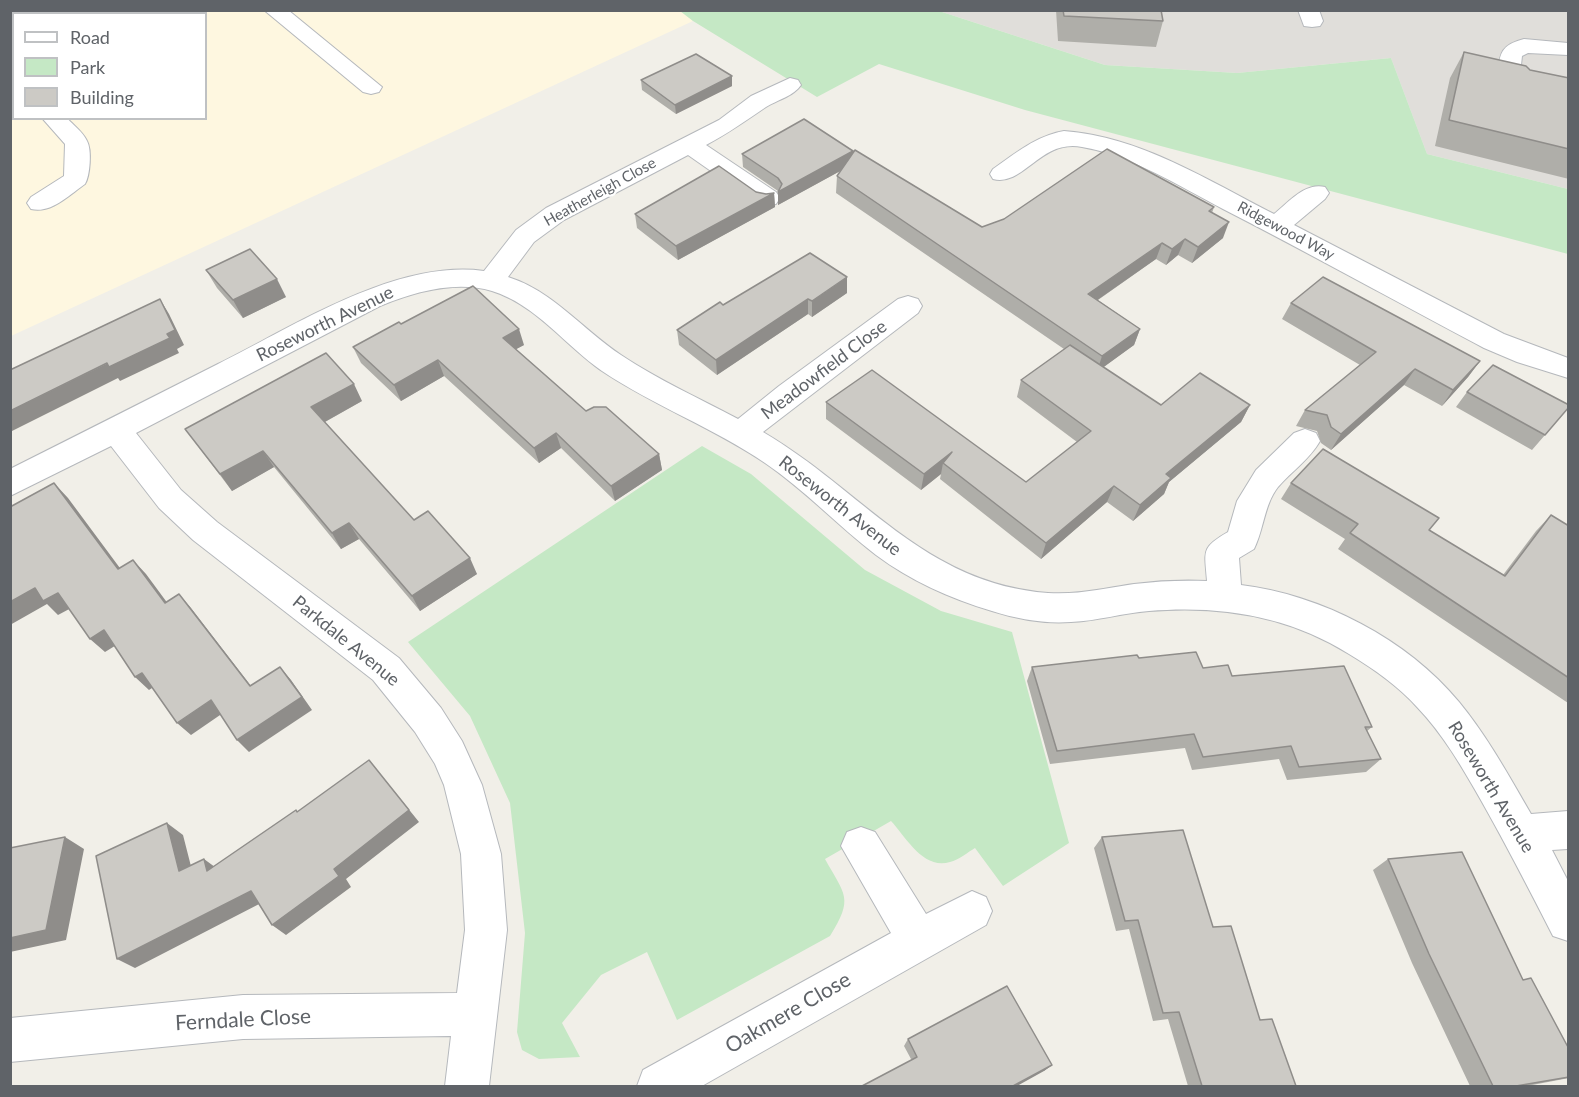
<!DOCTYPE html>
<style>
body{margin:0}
#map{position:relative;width:1579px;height:1097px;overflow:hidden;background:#f1efe8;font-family:Lato,sans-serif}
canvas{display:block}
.frame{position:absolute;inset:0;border:12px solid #5f6368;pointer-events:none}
.legend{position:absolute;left:12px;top:12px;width:195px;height:108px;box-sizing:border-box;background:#fff;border:2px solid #bfc1c3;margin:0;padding:8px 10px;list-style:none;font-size:18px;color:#5f6368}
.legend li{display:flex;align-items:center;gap:12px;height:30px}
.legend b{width:30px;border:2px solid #bfc1c3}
</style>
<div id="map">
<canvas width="1579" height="1097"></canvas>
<div class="frame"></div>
<ul class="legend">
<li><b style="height:8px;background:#fff"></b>Road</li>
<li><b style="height:16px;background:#c5e8c5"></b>Park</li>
<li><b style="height:16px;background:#cccac5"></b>Building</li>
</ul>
</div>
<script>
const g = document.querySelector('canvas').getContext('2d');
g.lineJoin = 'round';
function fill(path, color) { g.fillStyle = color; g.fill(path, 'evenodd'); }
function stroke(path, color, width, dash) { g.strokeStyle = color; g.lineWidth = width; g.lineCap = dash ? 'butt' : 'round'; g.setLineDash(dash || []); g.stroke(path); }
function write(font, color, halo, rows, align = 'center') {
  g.font = font + ' Lato,sans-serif'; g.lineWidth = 4.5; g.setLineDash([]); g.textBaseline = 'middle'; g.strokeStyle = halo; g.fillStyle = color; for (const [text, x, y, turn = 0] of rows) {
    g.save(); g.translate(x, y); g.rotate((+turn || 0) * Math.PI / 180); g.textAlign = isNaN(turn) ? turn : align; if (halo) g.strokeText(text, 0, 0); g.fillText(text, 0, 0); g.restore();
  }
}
const commercial = new Path2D(`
 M680,10l13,11 -682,315 -1,-325zM14,14h192v104h-192z`);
const industrial = new Path2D(`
 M939,11h629v178l-141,-35 -36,-96 -154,15 -132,-8z`);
const green = new Path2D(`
 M680,11h259l166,54 132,8 154,-15 36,96 141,35v65l-543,-144 -146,-46 -62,33 -124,-76z
 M702,446l49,28 114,96 76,41 71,21 57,211 -66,43 -28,-38c-7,4 -16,12 -25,14 -27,8 -44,-25 -59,-41l-66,38c20,36 29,39 5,77l-153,84 -30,-68 -46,23 -39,48 18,34 -41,2 -17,-9 -5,-18 8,-99 -15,-130 -40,-87 -62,-74z`);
const minor = new Path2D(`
 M150,10h26l-2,4h-26z
 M264,10h24l94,77 -3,5 -8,2 -8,-2z
 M1298,10h21l4,11 -3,5 -8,1 -8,-1z
 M1524,39l44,4v12l-40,-2 -6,3 -2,18 11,9 37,8v14l-53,-12 -18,-17c3,-22 3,-31 27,-37z
 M10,69l4,1v16l-4,-1z
 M790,78l8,2 3,5c-7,11 -24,15 -35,22 -21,14 -37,26 -60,38l70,47 4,6 -4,6 -9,2 -9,-2 -70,-49 -124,65 -30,22 -26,35c45,14 75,53 113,78 37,25 78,43 117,64l41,-33 119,-87 10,-3 10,3 4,7 -4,7 -155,119c99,58 161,152 285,161 30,2 58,-5 86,-9 24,-3 49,-4 73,-3 -2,-30 -7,-33 21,-49l9,-31 19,-31 38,-37 11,-4 11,4 4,8c-10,18 -28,30 -42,46 -14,18 -14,42 -24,62l-15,9 2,27c81,10 166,54 218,117 28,34 50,74 72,112l37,-3v38l-16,1 16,31v60l-15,-5c-23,-45 -46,-90 -71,-134 -19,-33 -38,-67 -65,-95 -19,-21 -43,-38 -68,-53 -60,-38 -129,-49 -200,-43 -26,2 -52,10 -78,11 -27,2 -54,-3 -79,-11 -41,-12 -81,-30 -116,-56 -38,-29 -71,-65 -111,-92 -51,-35 -111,-57 -163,-92 -36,-25 -67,-67 -110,-80 -37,-11 -78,1 -112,15l-244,127 45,57 36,32 182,136 42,50 21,33 20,44 19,69 6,76 -18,156h-44l6,-50 -208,3 -233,23v-44l233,-23 214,-2 8,-63 -4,-76 -17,-69 -9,-21 -20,-32 -42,-52 -180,-140 -34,-32 -48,-62 -101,50v-27c70,-35 139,-70 208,-105 77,-38 178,-105 266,-93l32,-41 30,-22 173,-88 32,-24z
 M42,118h25c6,7 16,14 20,23 5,9 3,35 -2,43 -16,11 -34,30 -54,25l-4,-6 4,-6 33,-21 1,-32z
 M1064,131c75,5 145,50 210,83 15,-12 31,-32 51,-27l4,6 -4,6 -31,26 210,109 64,24v20l-51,-16 -33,-14c-87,-46 -173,-94 -261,-139 -42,-22 -93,-54 -141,-62 -42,-8 -58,40 -89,32l-3,-5 3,-5c23,-16 43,-33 71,-38z
 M861,827l14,5 51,82 46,-23 14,6 6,14 -6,14 -284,161h-65l6,-16 248,-137 -50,-87 6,-14z`);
const wall = new Path2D(`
 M1056,10h105l2,11 -7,26 -98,-6z
 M1464,52l66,18 39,8v101l-134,-33 15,-68z
 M732,76v10l-56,28 -34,-24 -1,-10z
 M853,151l129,76 232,-20 -2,6 11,25 -31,25 -14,-8 -12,10 -10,-6 -58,41 42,29 -6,16 -31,22 58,38h89l-9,17 -72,60 -5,12 -31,27 -26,-19 -66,57 -101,-80 1,-5 -20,16 -95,-71v-17l200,80 51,-40 -60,-45 4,-17 43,-31 -228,-156 1,-17 5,-6 -64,35v-14l-35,-24 -1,-13z
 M774,193l1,14 -97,53 -41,-32 -2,-14z
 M206,270l80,27 -43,21 -26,-30z
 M847,293l-35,24 -4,-3 -91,61 -38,-30 -2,-15 46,-25z
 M1291,303l189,58 -12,16 -26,29 -38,-21 -73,65 -10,-7 -4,-12 -21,-5 9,-16 55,-45 -78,-46z
 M401,324l123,21 -8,4 70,62 73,43 3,16 -47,31 -54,-53 -22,15 -95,-87 -43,25 -40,-38 -8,-16z
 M1467,392l78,43 -13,15 -76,-43z
 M362,401l-37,21 89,98 63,54 -57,37 -61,-72 -18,10 -67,-82 -42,24 -47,-62z
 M1291,483l138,47 74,45 33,-44 15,-16 18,11v177h-1l-230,-154 7,-10 -64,-40z
 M1139,658l64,10 29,8 140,51 -5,4 14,28 -15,13 -79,8 -8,-21 -87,11 -7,-22 -135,16 -23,-83 5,-14z
 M1102,837l111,90 47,93 36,66h-108l-20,-67 -15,2 -24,-92 -13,2 -22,-83z
 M1388,859l135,121 46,69v29l-42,8h-57l-58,-123 -39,-93z
 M908,1039l144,26 -8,6 -133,-12 -7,-13z`);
const shadedWall = new Path2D(`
 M732,76v10l-56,28 -1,-9z
 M853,151v13l-75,41v-13z
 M774,193l1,14 -97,53 -2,-14z
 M1229,222l-6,16 -31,25 6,-16z
 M1185,239l-7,16 -12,10 6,-16z
 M1162,243l-6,16 -73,51 5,-16z
 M847,277v16l-35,24v-16z
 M277,279l9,18 -43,21 -10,-18z
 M160,299l9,15 15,31 -7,4 2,4 -59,28 -2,-3 -108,54v-21l157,-77z
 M808,299v15l-91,61 -1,-15z
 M519,329l5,16 -17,9 -4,-16z
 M1140,329l-6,16 -37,27 5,-16z
 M438,360l6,16 -43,25 -7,-16z
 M1480,361l-12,16 -26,29 11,-16z
 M1415,369l-11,16 -73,65 10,-16z
 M354,384l8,17 -41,23 -10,-17z
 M1250,405l-9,17 -72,60 -5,12 -31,27 7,-16 26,-31z
 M556,433l5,15 -22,15 -5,-15z
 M263,451l11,16 -42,24 -12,-17z
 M952,452l-9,11 -2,11 -20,16 3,-16z
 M659,454l3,16 -47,31 -4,-15z
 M54,483l14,15 63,85 -13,-14z
 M1114,486l-7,16 -66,57 5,-16z
 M349,523l10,16 -18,10 -9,-16z
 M470,558l7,16 -57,37 -8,-15z
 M133,560l13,14 31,42 -12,-13z
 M35,588l23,5 15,14 -15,8 -11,-11 -37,21v-23z
 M179,594l12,14 70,91 -11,-13z
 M104,630l14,14 -13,8 -15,-13z
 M280,667l11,13 21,30 -63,42 -12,-12z
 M142,673l13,13 -6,4 -14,-13z
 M211,700l12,13 -32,22 -14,-12z
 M369,760l50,62 -73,57 5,8 -65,48 -14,-10z
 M167,823l16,12 12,47 -16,-11z
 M65,837l19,12 -18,91 -56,12v-14z
 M204,859l15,11 -12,1z
 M251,891l14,10 -130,67 -18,-9z
 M1052,1065l-8,6 -27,15h-4z`);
const building = new Path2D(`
 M1063,10h98l2,11 -99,-5z
 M1464,52l62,14 4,4 39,8v71l-120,-29z
 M696,54l36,22 -57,29 -34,-25z
 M804,119l49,32 -75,41 4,-8 -4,-6 -36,-24z
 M1107,149l107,58 -5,4 20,11 -31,25 -13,-8 -13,10 -10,-6 -74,51 52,35 -38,27 -265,-180 18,-26 127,77 22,-8z
 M719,166l37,26 10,2 8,-1 -98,53 -41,-32z
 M250,249l27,30 -44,21 -27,-30z
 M810,253l37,24 -35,24 -4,-2 -92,61 -39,-30 43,-28 3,3z
 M1323,277l157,84 -27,29 -38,-21 -74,65 -10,-7 -4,-12 -22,-5 71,-58 -85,-49z
 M473,286l46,43 -16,9 83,73 8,-4h12l53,47 -48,32 -55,-53 -22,15 -96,-88 -44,25 -41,-38 46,-25 2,2z
 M160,299l15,31 -8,4 3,4 -61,29 -2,-4 -97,48v-41z
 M1070,345l91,60 39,-32 50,32 -84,69 5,4 -31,27 -26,-19 -68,57 -103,-80 9,-11 -28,22 -98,-72 46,-32 154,112 65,-51 -70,-51z
 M326,353l28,31 -43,23 103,113 14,-9 42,47 -58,38 -63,-73 -17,10 -69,-82 -43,23 -35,-45z
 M1493,365l76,40v2l-24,28 -78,-43z
 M1323,449l116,69 -10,12 76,46 46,-61 18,11v152l-219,-145 8,-9 -67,-41z
 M54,483l64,86 15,-9 32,43 14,-9 71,92 30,-19 22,30 -65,43 -26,-40 -34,23 -35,-50 -7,4 -31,-47 -14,9 -32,-46 -15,8 -8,-13 -25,14v-95z
 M1196,652l7,16 25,-3 4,11 112,-10 28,61h-7l16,32 -82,8 -8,-21 -88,11 -9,-23 -137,17 -25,-84 105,-12 2,3z
 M369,760l40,50 -75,59 5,7 -67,49 -21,-34 -134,68 -21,-103 71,-33 12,48 25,-12 3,12 89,-61 1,2z
 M1183,830l30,97 18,-1 29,94 12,-1 24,67h-94l-23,-74 -16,1 -25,-93 -13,1 -23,-84z
 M65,837l-19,93 -36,8v-90z
 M1462,852l61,128 8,-2 38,71v28l-53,9h-23l-64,-132 -41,-95z
 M1007,986l45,79 -39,21h-151l55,-29 -9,-18z`);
const farStreetnames = [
 ["Heatherleigh Close",600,192,-29],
 ["Ridgewood Way",1286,231,28]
];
const streetNames = [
 ["Roseworth Avenue",325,324,-26],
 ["Meadowfield Close",824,370,-37],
 ["Roseworth Avenue",840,506,38],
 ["Parkdale Avenue",346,641,39],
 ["Roseworth Avenue",1491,787,59]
];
const nearStreetnames = [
 ["Oakmere Close",788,1013,-30],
 ["Ferndale Close",243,1020,-3]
];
fill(commercial, '#fef7e0');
fill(industrial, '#e0deda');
fill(green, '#c5e8c5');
stroke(minor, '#b5b8bc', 2);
fill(minor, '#fff');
fill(wall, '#afaea9');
fill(shadedWall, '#8f8d8a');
fill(building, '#cccac5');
stroke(building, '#8f8d8a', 1.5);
write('15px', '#5f6368', '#fff', farStreetnames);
write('18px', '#5f6368', '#fff', streetNames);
write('21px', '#5f6368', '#fff', nearStreetnames);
</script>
